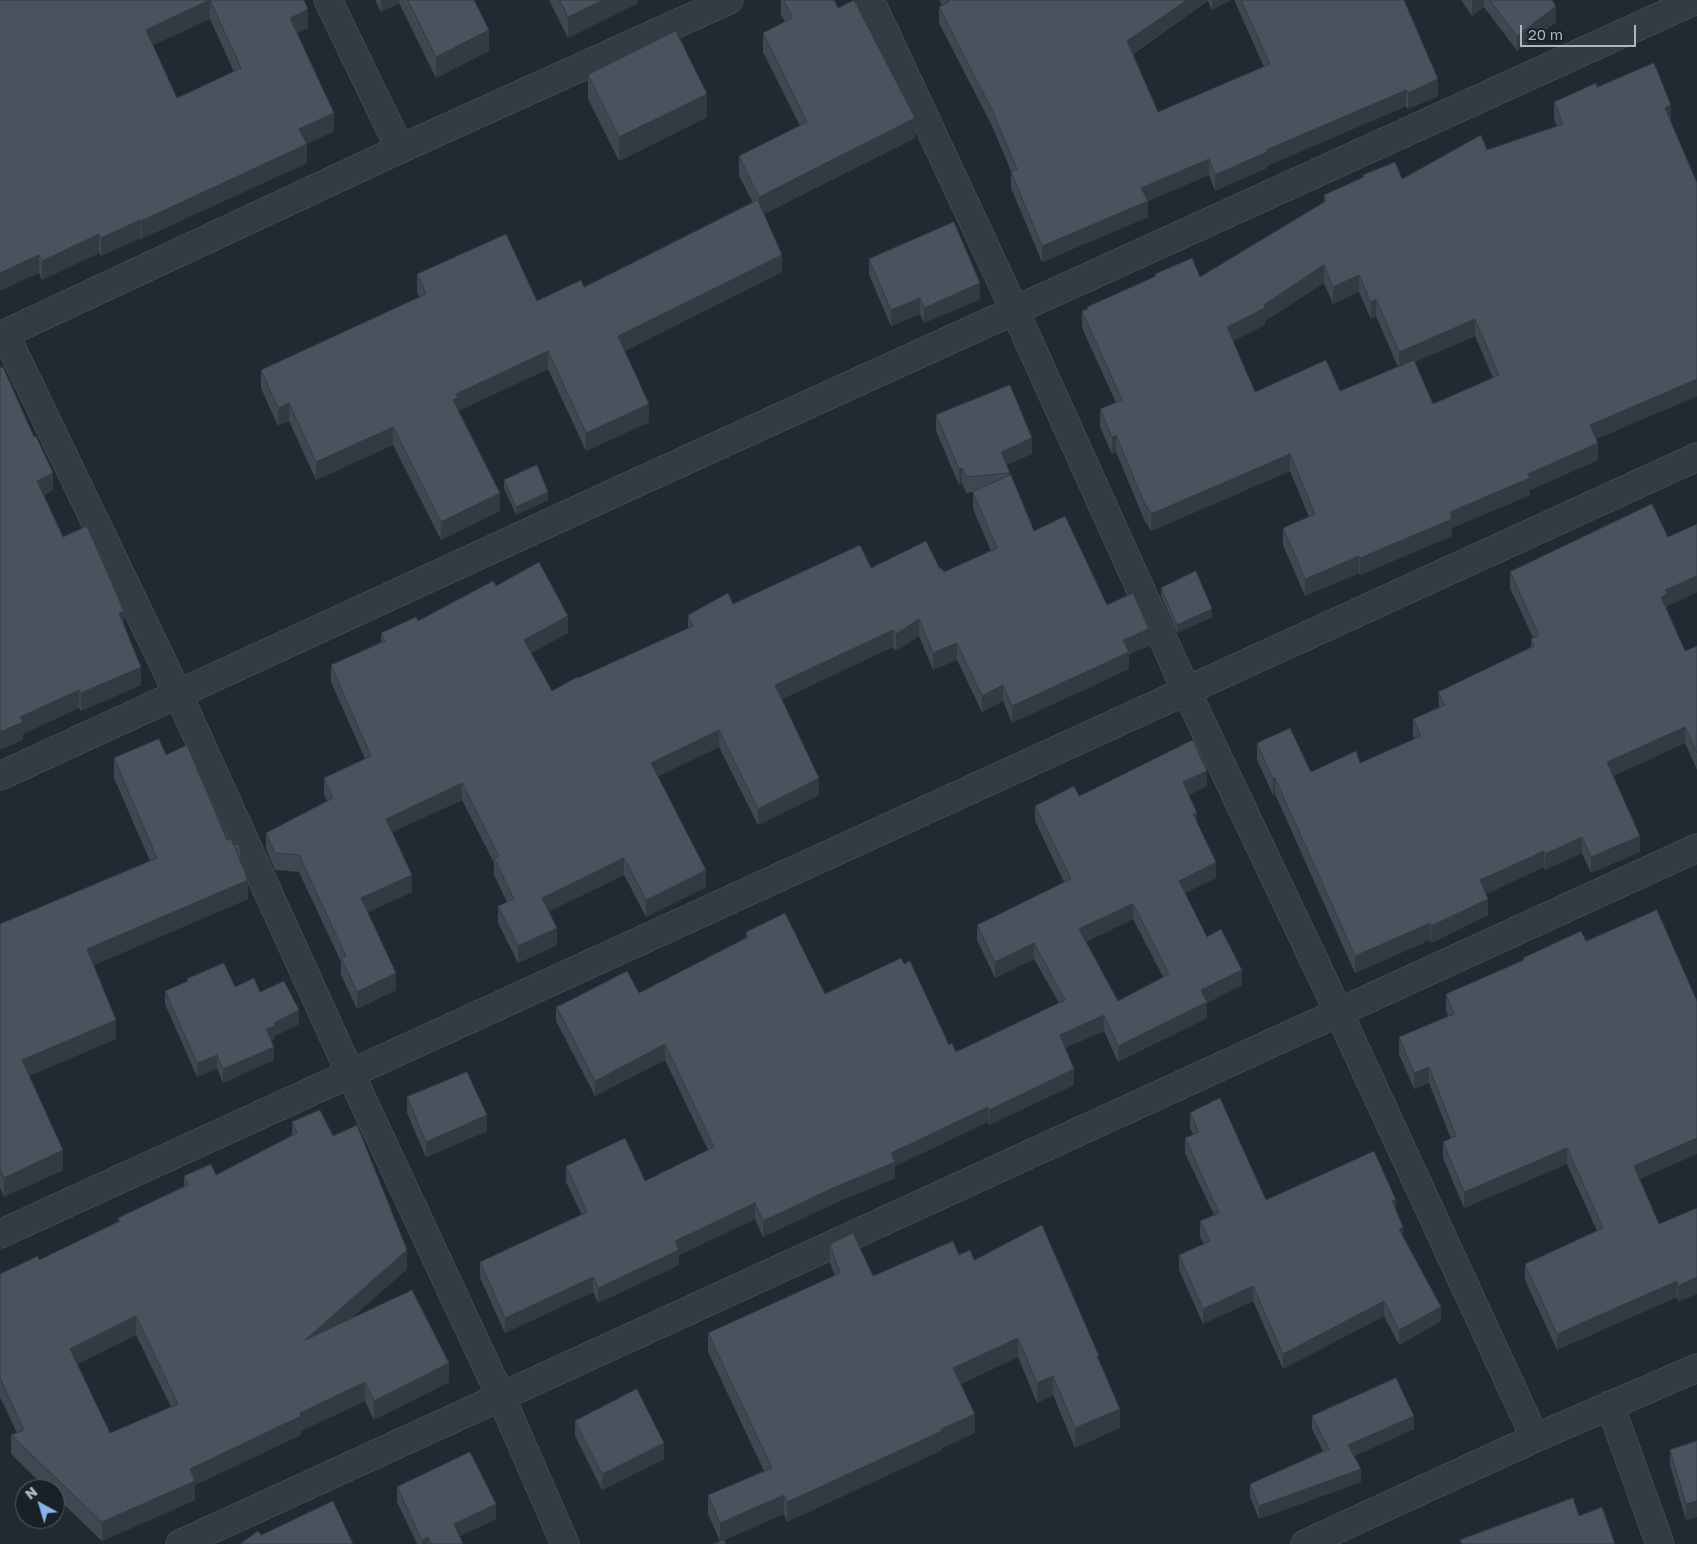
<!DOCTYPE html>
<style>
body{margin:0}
#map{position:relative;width:1697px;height:1544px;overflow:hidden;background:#212932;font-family:"Golos Text",sans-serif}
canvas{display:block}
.north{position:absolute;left:15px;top:1479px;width:50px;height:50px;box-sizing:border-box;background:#192027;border:1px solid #555c64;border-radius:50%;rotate:321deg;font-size:14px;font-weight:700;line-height:20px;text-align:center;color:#aeb6c0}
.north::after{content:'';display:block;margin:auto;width:18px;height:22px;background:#89b3ea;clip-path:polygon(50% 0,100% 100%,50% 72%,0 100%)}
.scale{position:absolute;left:1520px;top:25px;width:116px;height:22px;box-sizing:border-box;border:2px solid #aeb6c0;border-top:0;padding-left:6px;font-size:15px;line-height:18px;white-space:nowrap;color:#aeb6c0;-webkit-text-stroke:4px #192027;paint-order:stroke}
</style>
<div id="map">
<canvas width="1697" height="1544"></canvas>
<div class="north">N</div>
<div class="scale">20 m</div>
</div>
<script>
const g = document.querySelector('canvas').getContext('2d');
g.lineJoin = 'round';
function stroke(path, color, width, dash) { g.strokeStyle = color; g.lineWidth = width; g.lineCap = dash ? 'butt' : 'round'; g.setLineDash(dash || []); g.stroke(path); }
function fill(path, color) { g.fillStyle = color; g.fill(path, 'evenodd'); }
const street = new Path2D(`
 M328,0l72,149
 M870,0l145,311 171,379 153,323 196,425
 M5,334l173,360 172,379 151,324 64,147
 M0,336l400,-187 329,-149
 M0,776l627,-289 1069,-487
 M0,1234l1697,-777
 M1610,1405l50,139
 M180,1544l1517,-696
 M1305,1544l230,-106 162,-70`);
const wall = new Path2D(`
 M0,0h304l4,28 -11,5 37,98 -27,13v19l-166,76 -1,-1 -39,18 -2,-3 -57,27 -3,-7zM210,19l24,53 -57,26 -24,-53z
 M375,0h99l15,51 -53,27 -37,-75 -18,9z
 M549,0h89v3l-70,35z
 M781,0h53l81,138 -151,76 18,58 -157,79 24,71 -63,29 -38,-82 -90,42 42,100 -59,29 -48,-95 -77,35 -27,-59 -11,5 -17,-38v-18l158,-73 -2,-5v-18l120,27 47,-14 169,-84 -14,-27v-20l61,-30 -37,-74v-19l22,-11 -4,-7z
 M939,0h292l-19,10 -4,-9 -75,53 25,58 106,-45 -30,-67h170l34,96 -30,13 -2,-3 -139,60v2l-52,23 -6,-16 -61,26v16l-106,45 -31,-74v-17l-19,-45 -53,-103v-16l3,-1z
 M1461,0h91l4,22 -39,29 -33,-44 -12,9z
 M588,75l119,42 -88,44 -31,-62z
 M1597,87l74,35 26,61v213l-101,43 2,21 -68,30v5l-78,33v8l-92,39 -1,-2 -54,23 -22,-51v-17l26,-11 -19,-46 -139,60 -4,-8 -1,1 -30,-72 -4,2 -12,-27v-18l16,-6 -34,-75v-17l5,-2v-2l68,-30v-3l45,3 124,-75v-7l39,-17v-3l39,4 155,-53 -3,-7v-17zM1324,283l9,21 26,-12 12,27 5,-3 22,51 -58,24 -85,1 -22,-51 32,-16v-4zM1475,336l18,42 -60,26 -19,-42z
 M869,259l111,40 -56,24 -4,-9 -29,12 -22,-51z
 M0,368l53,122 -9,5 19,42 61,88 17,60 -60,26 -2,-3 -56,26v6z
 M936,415l96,39 -26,11 4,10 24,56 73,74 42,41 -20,8v15l-117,54 -9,-22 -21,11 -25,-52 -24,10 -14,-34 -23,15 -3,-4 -111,52 37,96 -61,30 -39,-78 -61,29 48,111 -60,30 -22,-42 -75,36 8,34 -39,18 -20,-40v-17l9,-4 -13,-27v-12l-32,-63 -70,32 20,60 -44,20 28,78 -39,19 -16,-34v-13l-42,-90 -24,-2 -9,-21v-16l61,-32 -3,-6v-17l41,-19 -34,-77v-17l50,-23v-9l37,-12 78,-35 72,47 -37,20 21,38 26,-13 110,-50v-13l183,-47 69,1 4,3 47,-21 -18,-42v-17l-7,1 -4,-10 -3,2 -23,-54z
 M504,480l44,20 -32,15 -12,-27z
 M1697,524v68l-30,14v4l18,41 12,-5v124l-12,-27 -72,33 27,76 -49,21 -9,-20 -37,17 -1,-3 -58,27 2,21 -57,28 -1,-3 -75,33 -80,-179 -2,1 -16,-35v-17l54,29 49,-9 55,-24 -2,-3v-17l26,-11 -1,-16 93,-44v-9l2,-1 -23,-50v-16l158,-35z
 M1161,588l51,29 -35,16 -16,-37z
 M166,755l61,85 7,6 6,2v11l8,40 -154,66 22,74 -87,37 34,94 -59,27 -4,-9v-264l150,-63 -36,-83v-20z
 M1207,786l-18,9 8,28 19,55 -31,15 22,44 35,48 -35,18v15l-89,44 -14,-31 -39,17 9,37 -85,40 -1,-3 -93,44v12l-62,26 -70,33 -8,-18 -76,36v10l-81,38 -5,-11 -88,41 -25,-55v-16l102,-47 -16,-33v-16l79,15 63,-31 -43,-90 -70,36 -39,-75v-15l83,-13 107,-55v-6l79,62 79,-30 45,81 7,7 103,-49 -25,-44 -39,19 -18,-38v-15l87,-43 -29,-61v-15l44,-10zM1133,919l30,58 -45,24 -32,-59z
 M1523,958l117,222 19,44 38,-16 -19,94 -1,-5 -120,53 -32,-70v-16l72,-33 -30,-67 -103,44 -21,-50v-16l8,-3 -22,-56 -15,6 -15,-35v-17l49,-21 -2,-6v-16l77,-34z
 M187,979l48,8 25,5 39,32 -24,12v3l-4,2 3,19 -51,23 -6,-15 -20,9 -32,-73v-13l22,-10z
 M407,1097l80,34 -61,26 -19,-44z
 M1190,1113l76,87 130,10 7,27 38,84 -42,24 -15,-29 -101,53 -30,-68 -50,23 -24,-54v-15l25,-11 -4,-8v-15l14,-6 -29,-62v-15l8,-3 -3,-7z
 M292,1122l41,14 74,133 -57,50 99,63 -75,38 -9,-19 -64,30v4l-106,50v15l-93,41 -47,-45v-7h-8l-36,-35v-19l6,-2 -17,-36v-123l39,-14 79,-38v-4l66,-32v-10l32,-1 76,-40zM136,1335l35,72 -61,26 -33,-69z
 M830,1244l43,32 86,-21 15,5 125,100 21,68 -45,20 -22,-53 -16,8 -19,-46 -57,27 14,49 -33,15v2l-155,72 -3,-8 -60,26 -4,1 -12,-27v-19l56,-24 -56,-119v-19l127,-57 -5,-13z
 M1312,1416l102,13 -60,27 7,26 -102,37 -9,-22v-13l73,-33 -11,-22z
 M575,1421l89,38 -62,31 -27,-54z
 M1697,1441v76l-11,3 -16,-55v-15z
 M397,1487l99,32 -36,17 3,8h-46l-20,-42z`);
const shadedWall = new Path2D(`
 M210,0v19l-64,29v-18z
 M381,0h18v3l-18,9z
 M603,0h35v3l-70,35v-21z
 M1187,0h21v1l-81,56v-16z
 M1212,0h19l-19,10z
 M1472,0h12v7l-12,9z
 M1556,6v16l-39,29v-15z
 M308,9v19l-18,8v-18z
 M489,30v21l-53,27v-21z
 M1438,79v17l-30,13v-16z
 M1406,90v16l-139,60v2l-52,23v-16l51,-25z
 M707,94v23l-88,44v-24z
 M1671,105v17l-6,3v-17z
 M334,113v18l-35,16v-18z
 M915,118v20l-156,78v-19z
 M307,144v19l-166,76v-18z
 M1209,159v16l-61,26v16l-106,45v-16l99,-58z
 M140,220v18l-39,18v-18z
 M99,234v19l-57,27v-19z
 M39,255v18l-39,18v-18z
 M782,255v17l-164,82v-18z
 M1324,265v18l-59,38v4l-38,19v-17l37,-22z
 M1359,275v17l-26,12v-17z
 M980,283v16l-56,24v-15z
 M920,298v16l-29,12v-16z
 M1376,299v17l-5,3v-17z
 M1475,319v17l-76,33v-17z
 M548,351v18l-90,42 -5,-11 3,-6z
 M1697,379v17l-107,46v-17z
 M289,403v18l-11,5v-18z
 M649,404v18l-63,29v-18z
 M393,427v18l-77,35v-18z
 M1116,435v17l-4,2v-17z
 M1032,438v16l-31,13v-15z
 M1598,443v17l-68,30v5l-78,33v8l-92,39v-17l168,-84z
 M1290,454v17l-139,60v-17z
 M962,468v15l-3,2v-16z
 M53,473v17l-16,8v-17z
 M548,492v8l-32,15v-8z
 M500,493v18l-59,29v-18z
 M1147,506v17l-1,1v-17z
 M1359,556v17l-54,23v-17z
 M1697,576v16l-30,14v4l-6,-13 4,-7z
 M1212,609v8l-35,16v-8z
 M124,611v18l-5,-16z
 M568,616v17l-44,24v-17z
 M919,619v17l-23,15v-17z
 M1149,629v17l-20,8v15l-117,54v-17l111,-66z
 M893,630v17l-118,55v-17z
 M957,643v17l-24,10v-17z
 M141,667v18l-60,26v-18z
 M1003,685v16l-21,11v-16z
 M79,690v18l-56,26v6l-23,10v-18l20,-15z
 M1685,727v16l-78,36v-17z
 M719,730v17l-68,33v-17z
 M1207,771v15l-24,12v-16z
 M819,778v17l-61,30v-16z
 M1275,778v16l-2,1v-16z
 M462,783v17l-76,35v-16z
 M1197,813v15l-4,-14z
 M1640,836v16l-49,21v-16z
 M1582,837v16l-37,17v-16z
 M1544,851v16l-64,29v-16z
 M624,858v17l-82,40v-17z
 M1216,862v16l-37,18v-15z
 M706,870v17l-60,30v-17z
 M412,875v17l-51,23v-17z
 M248,880v19l-161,69v-19z
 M1488,899v16l-57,28v-17z
 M1133,904v15l-54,26v-16z
 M1430,923v17l-75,33v-17z
 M557,928v17l-39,18v-17z
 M1034,943v16l-39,19v-16z
 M1242,970v15l-35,18v15l-89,44v-16l83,-56z
 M396,973v17l-39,19v-17z
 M299,1010v14l-24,12v3l-9,4v-14l8,-6z
 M1104,1015v16l-44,19v-15z
 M116,1020v19l-94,40v-19z
 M665,1044v16l-70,36v-15z
 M274,1047v13l-51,23v-14z
 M217,1055v13l-20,9v-14z
 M1429,1067v16l-15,6v-16z
 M1074,1069v16l-85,40v-15z
 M988,1107v15l-93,44v12l-62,26 -70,33v-16l128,-68z
 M487,1115v16l-61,26v-15z
 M1697,1138v16l-63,28v-16z
 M1567,1148v16l-103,44v-16z
 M63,1150v20l-59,27v-19z
 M1396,1200v15l-4,-14z
 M755,1203v16l-76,36v10l-81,38v-15l77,-47z
 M1403,1227v15l-4,-13z
 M407,1250v19l-102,91v-20z
 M593,1277v15l-88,41v-15z
 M1697,1277v17l-19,8v-16z
 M1677,1281v16l-120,53v-16z
 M1253,1286v15l-50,23v-15z
 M1384,1301v15l-101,53v-15z
 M1441,1307v14l-42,24v-15z
 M136,1316v19l-66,33v-19z
 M1018,1338v19l-65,30v-19z
 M449,1363v19l-75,38v-19z
 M1053,1376v19l-16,8v-20z
 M365,1382v19l-64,30v4l-106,50v15l-93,41v-19l88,-53 110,-56z
 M1120,1409v19l-45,20v-20z
 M975,1414v19l-33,15v2l-155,72v-20z
 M1414,1416v13l-66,29v-13z
 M664,1443v16l-62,31v-16z
 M1361,1469v13l-102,37v-13z
 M784,1495v19l-64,28v-19z
 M1697,1501v16l-11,3v-16z
 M496,1504v15l-42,20v-15z
 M428,1537v7h-6v-4z`);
const building = new Path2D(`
 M0,0h304l4,9 -18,9 44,95 -35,16 8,15 -166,77 -1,-1 -39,18 -2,-4 -57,27 -3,-6 -39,18zM210,0l31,68 -64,30 -31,-68z
 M408,0h66l15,30 -53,27z
 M560,0h43l-35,17z
 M784,0h50l4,8 16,-8 61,118 -156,79 -20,-41 68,-34 -44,-89 29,-15z
 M947,0h240l-60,41 31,71 112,-48 -29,-64h163l34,79 -30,14 -2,-3 -140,60 1,2 -52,23 -6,-16 -68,29 7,13 -106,45 -31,-74 6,-3 -25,-59 -53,-103 10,-5z
 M1490,0h62l4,6 -39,30z
 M676,31l31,63 -88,43 -31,-62z
 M1654,63l17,42 -6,3 32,75v196l-107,46 8,18 -70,31 2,4 -80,34 2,7 -92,39 -1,-2 -54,23 -22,-51 32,-14 -25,-60 -139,60 -4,-8 -1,1 -30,-72 -4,2 -12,-28 22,-9 -40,-89 6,-2 -1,-2 69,-31 -1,-2 37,-16 8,19 126,-76 -2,-6 40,-18 -1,-2 32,-13 7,17 79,-44 6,15 76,-26 -9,-22 42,-19 1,4zM1324,265l9,22 26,-12 12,27 5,-3 23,53 76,-33 24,56 -66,29 -19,-44 -74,31 -14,-31 -71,32 -28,-65 38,-19 -1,-3z
 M758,200l24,55 -164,81 31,68 -63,29 -38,-82 -92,43 2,3 -5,3 47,93 -59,29 -48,-95 -77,35 -27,-59 -11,5 -17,-38 165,-76 -9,-20 89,-40 31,67 44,-21 3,7z
 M954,222l26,61 -56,25 -4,-10 -29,12 -22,-51z
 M3,367l31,70 2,-1 17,37 -16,8 26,56 24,-11 37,85 -5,2 22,54 -60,26 -2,-3 -59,27 3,5 -23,10v-364z
 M1010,385l22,53 -31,14 9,21 -44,4 -4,-9 -3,1 -23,-54z
 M537,465l11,27 -32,15 -12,-27z
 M1011,475l23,56 31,-15 42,89 26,-12 16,36 -26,11 6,12 -117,54 -9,-21 -21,11 -25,-53 -24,10 -14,-34 -23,15 -3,-4 -118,55 44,93 -61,31 -39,-79 -68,33 55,107 -60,30 -22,-42 -82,40 15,30 -39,18 -20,-40 16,-7 -20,-41 5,-2 -37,-73 -76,36 26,56 -51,23 35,75 -39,19 -16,-34 5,-2 -47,-101 -24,-2 -9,-20 67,-35 -9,-20 47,-22 -40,-91 54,-24 -4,-8 35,-16 2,4 75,-40 3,5 43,-24 29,54 -44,24 28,51 25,-14 1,1 115,-52 -5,-11 40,-22 5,11 127,-59 11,23 55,-27 14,28 2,-1 2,4 53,-24 -24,-56z
 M1652,504l16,33 29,-13v52l-32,14 2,4 -6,3 24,54 12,-5v107l-12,-26 -78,35 33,74 -49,21 -9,-20 -37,17 -1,-3 -64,29 8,19 -57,27 -1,-3 -75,33 -80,-178 -2,1 -16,-36 33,-15 21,44 45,-21 4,12 61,-27 -8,-17 32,-14 -7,-13 96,-46 -3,-7 8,-4 -29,-63z
 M1196,571l16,38 -35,16 -16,-37z
 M159,739l7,16 21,-10 40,95 4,-1 3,7 4,-2 2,4h-5l13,32 -161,69 29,71 -94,40 41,90 -59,28 -4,-9v-245l157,-66 -43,-100z
 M1193,740l14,31 -24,11 14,31 -4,1 23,48 -37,19 28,56 14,-8 21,41 -41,20 6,12 -89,44 -14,-31 -44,20 14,34 -85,41 -1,-3 -97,46 4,9 -62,26 -70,33 -8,-18 -80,38 4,9 -81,38 -5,-11 -88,41 -25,-56 107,-50 -21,-46 59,-28 20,43 69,-34 -49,-103 -70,37 -39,-75h3l68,-35 12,22 109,-56 -2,-5 39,-19 40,81 76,-36 3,6 6,-3 39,84 3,-2 4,9 109,-52 -31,-57 -39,19 -18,-37 94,-46 -36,-73 39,-20 5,10zM1133,904l36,70 -51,27 -39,-72z
 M1657,910l40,91v137l-63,28 25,58 38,-16v69l-19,9 -1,-5 -120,53 -32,-70 78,-36 -36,-80 -103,44 -21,-50 13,-6 -27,-69 -15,6 -15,-36 55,-23 -8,-20 78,-34 -1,-2 58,-27 5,10z
 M224,963l11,24 19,-9 6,14 24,-11 15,29 -25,13 1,3 -9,3 8,18 -51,22 -6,-14 -20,8 -32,-72 23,-10 -1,-2z
 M467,1072l20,43 -61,27 -19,-45z
 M1220,1098l46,102 108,-49 22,49 -4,1 11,26 -4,2 42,78 -42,23 -15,-29 -101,53 -30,-68 -50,23 -24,-54 31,-14 -10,-20 19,-8 -34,-75 14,-6 -9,-19z
 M320,1110l13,26 24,-11 50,125 -102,90 107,-50 37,73 -75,38 -9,-19 -65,31 1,3 -111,53 5,12 -93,41 -91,-87 13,-5 -24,-52v-104l38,-18 1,4 81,-39 -2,-3 70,-33 -4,-9 27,-12 5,11 81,-42 -5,-11zM136,1316l42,88 -68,29 -40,-84z
 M1042,1225l57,131h-2l23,53 -45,19 -22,-52 -16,7 -19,-45 -65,30 22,46 -34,15 1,2 -155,71 -3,-7 -64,28 -12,-28 64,-27 -64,-135 132,-60 -10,-29 23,-11 20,43 80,-35 6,14 11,-5 4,10z
 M1396,1378l18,38 -66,29 13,24 -102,37 -9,-22 79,-35 -17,-33z
 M637,1389l27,54 -62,31 -27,-53z
 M1697,1441v60l-11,3 -16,-54z
 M470,1452l26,52 -42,20 9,20h-32l-3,-7 -6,3 -25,-53z
 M1573,1498l6,18 23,-9 13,37h-153l-2,-4z
 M333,1501l20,43h-113l18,-13 3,4z
 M724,1540l2,4h-13z`);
stroke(street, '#515961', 29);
stroke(street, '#343b43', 28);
fill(wall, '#3f4751');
fill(shadedWall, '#333a42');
fill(building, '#49535e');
stroke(building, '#333a42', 1);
</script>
